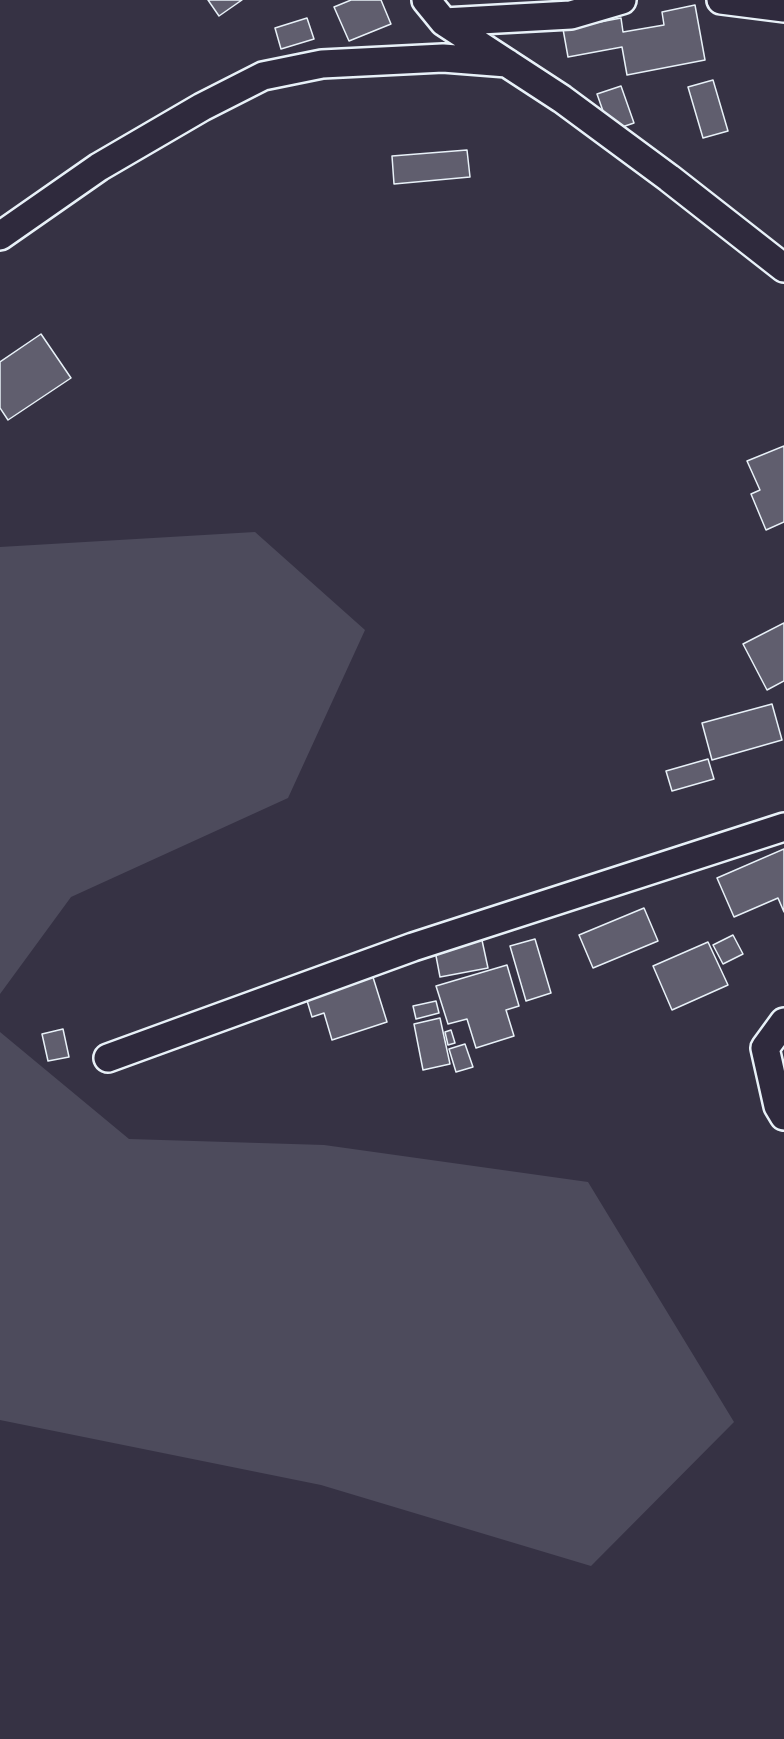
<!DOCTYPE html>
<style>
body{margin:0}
canvas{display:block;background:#363244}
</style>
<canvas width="784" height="1739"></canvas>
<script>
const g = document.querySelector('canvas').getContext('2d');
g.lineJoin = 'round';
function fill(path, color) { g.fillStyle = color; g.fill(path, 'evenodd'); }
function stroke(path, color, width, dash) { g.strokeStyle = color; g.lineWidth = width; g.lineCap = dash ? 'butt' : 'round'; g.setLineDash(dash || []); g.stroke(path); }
const green = new Path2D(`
 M255,532l110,98 -77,168 -217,99 -71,97v-447z
 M0,1032l129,107 195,6 264,37 146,240 -143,144 -270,-81 -321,-65z`);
const building = new Path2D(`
 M208,0h34l-23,16z
 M351,0h30l10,24 -42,17 -15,-34z
 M695,5l10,55 -78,15 -5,-28 -54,10 -5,-28 58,-11 2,14 41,-7 -2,-13z
 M307,18l7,21 -33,10 -6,-21z
 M713,80l15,51 -25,7 -15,-51z
 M621,86l13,37 -24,8 -13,-37z
 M467,150l3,27 -76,7 -2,-28z
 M41,334l30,44 -63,42 -8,-12v-46z
 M784,446v76l-18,8 -15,-36 9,-4 -13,-29z
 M784,623v58l-17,9 -24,-46z
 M772,704l10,36 -70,20 -10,-37z
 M708,759l6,20 -42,12 -6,-20z
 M784,849v63l-6,-14 -44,19 -17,-39z
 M644,908l14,33 -65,27 -14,-33z
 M480,931l8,37 -48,9 -7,-37z
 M733,935l10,19 -20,10 -10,-19z
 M535,939l16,54 -25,8 -16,-55z
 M708,942l20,43 -56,25 -19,-44z
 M507,965l12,41 -13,4 8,26 -38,12 -9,-29 -19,5 -12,-38z
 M372,974l15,48 -55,18 -8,-27 -12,4 -7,-23z
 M436,1001l3,12 -23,6 -3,-13z
 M440,1018l10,46 -27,6 -9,-46z
 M63,1029l6,28 -21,4 -6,-27z
 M451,1030l4,13 -7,2 -3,-13z
 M465,1044l8,23 -17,5 -7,-23z`);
const minor = new Path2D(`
 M426,0l18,22 118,77 107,79 115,90
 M721,0l63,8
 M444,22l127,-7 51,-15
 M0,236l99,-69 103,-60 61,-31 59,-12 121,-6 64,5
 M784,1022l-19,26 13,58 6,10
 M108,1058l305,-111 371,-120`);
fill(green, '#4d4b5c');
fill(building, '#605e6e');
stroke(building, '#e8f1f8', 1.5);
stroke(minor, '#e8f1f8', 32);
stroke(minor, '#2f2a3d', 27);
</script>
